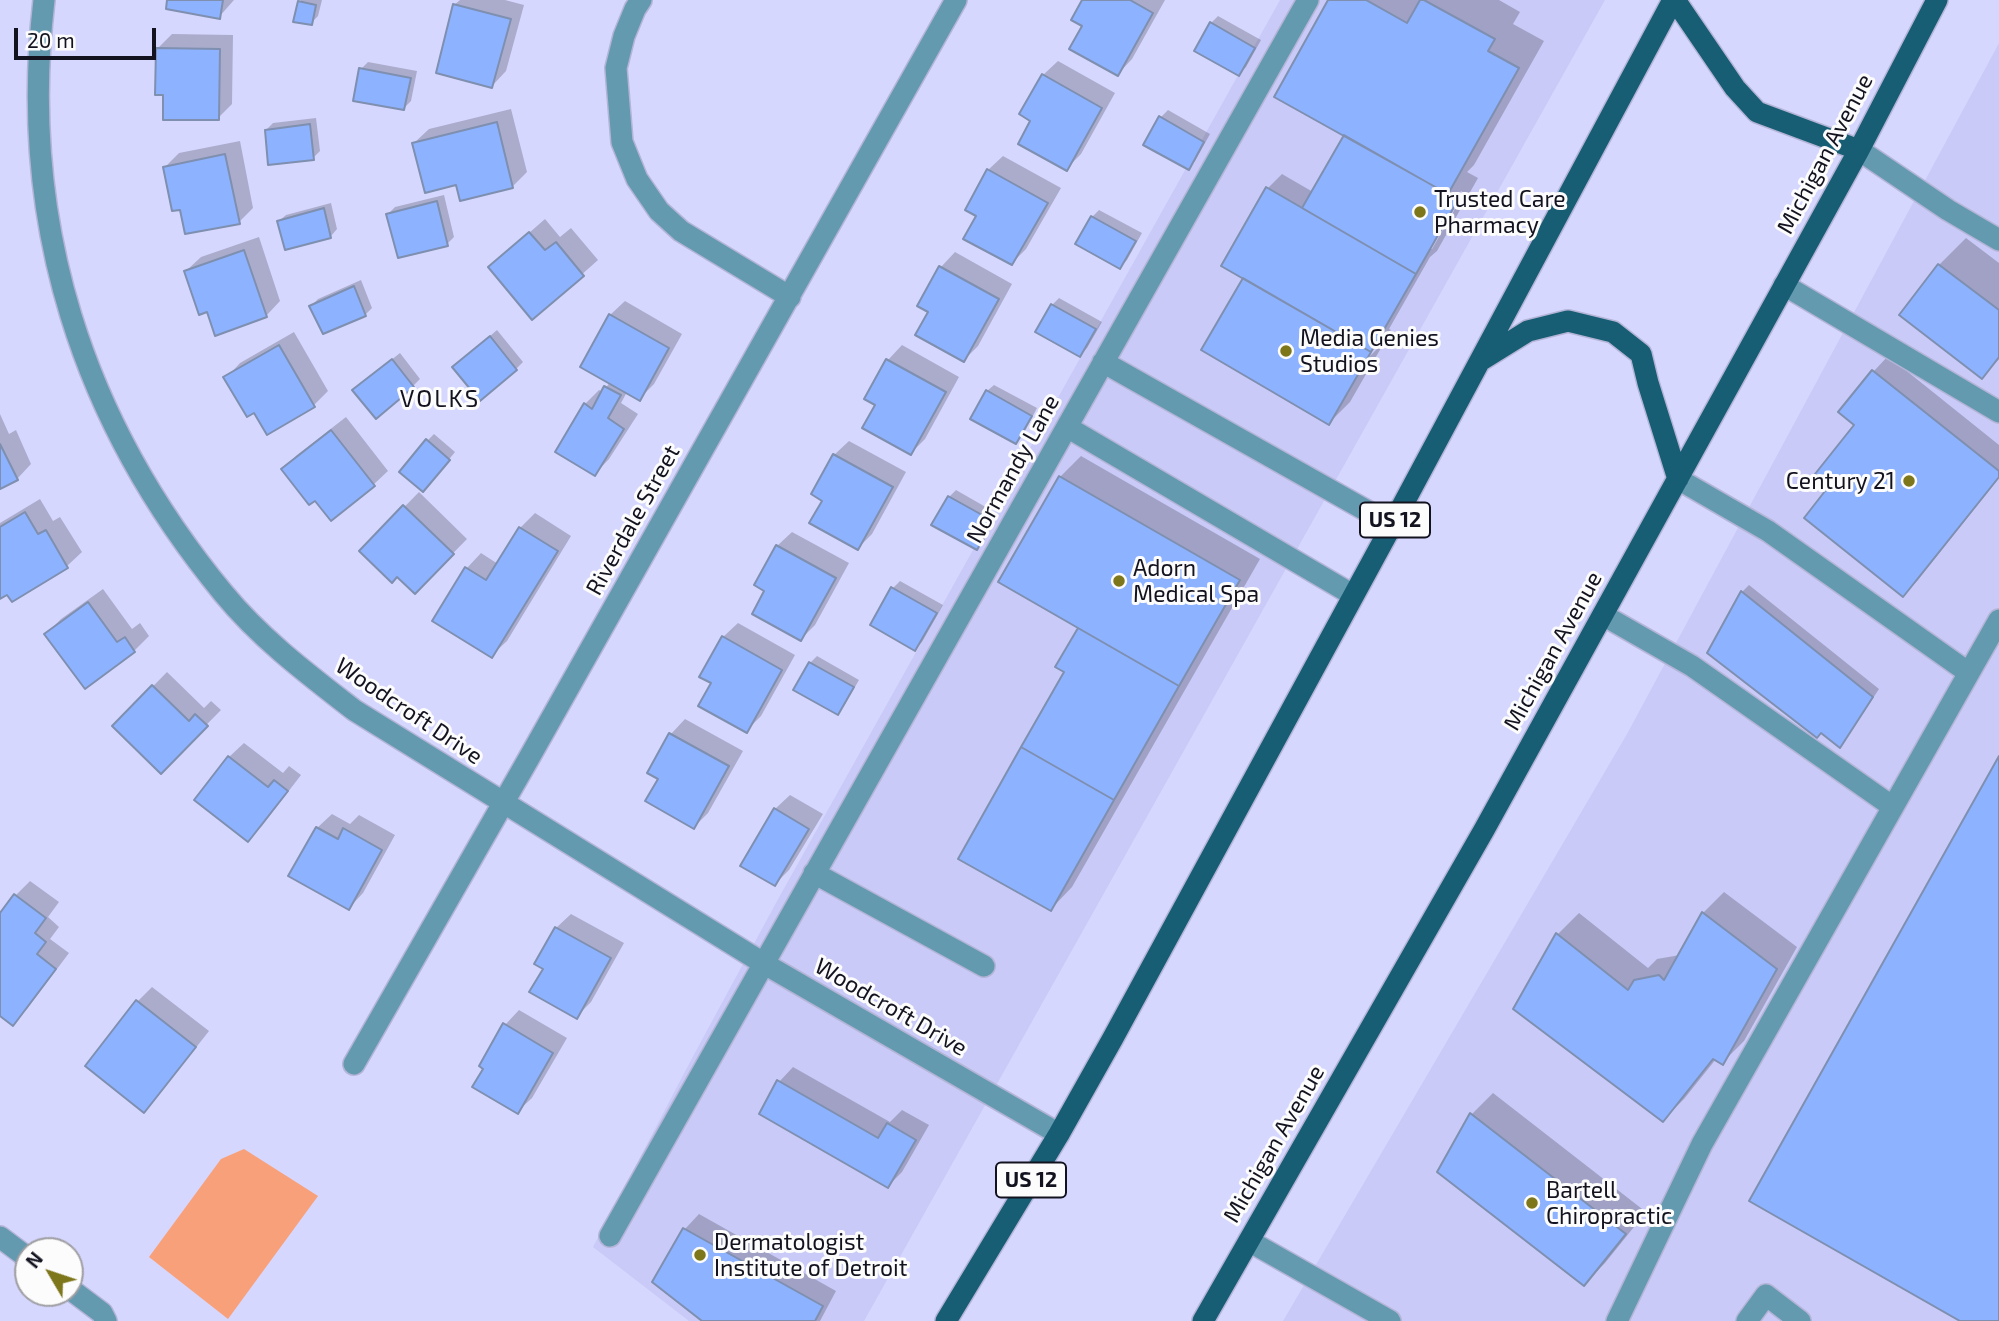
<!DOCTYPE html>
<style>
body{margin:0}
#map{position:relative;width:1999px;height:1321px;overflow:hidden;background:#d6d7fe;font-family:"Exo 2",sans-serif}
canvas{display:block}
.north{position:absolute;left:14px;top:1237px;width:70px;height:70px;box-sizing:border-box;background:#fcfcfc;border:2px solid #9f9fa4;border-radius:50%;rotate:309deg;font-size:19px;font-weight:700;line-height:28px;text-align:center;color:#131320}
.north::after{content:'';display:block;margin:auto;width:24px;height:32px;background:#7e761b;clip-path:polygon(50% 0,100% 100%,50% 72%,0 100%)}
.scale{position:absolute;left:14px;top:28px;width:142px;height:32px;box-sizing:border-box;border:4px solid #131320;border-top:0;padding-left:9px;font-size:21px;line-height:24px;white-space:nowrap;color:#131320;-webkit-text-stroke:5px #fcfcfc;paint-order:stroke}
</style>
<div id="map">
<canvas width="1999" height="1321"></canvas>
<div class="north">N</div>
<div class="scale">20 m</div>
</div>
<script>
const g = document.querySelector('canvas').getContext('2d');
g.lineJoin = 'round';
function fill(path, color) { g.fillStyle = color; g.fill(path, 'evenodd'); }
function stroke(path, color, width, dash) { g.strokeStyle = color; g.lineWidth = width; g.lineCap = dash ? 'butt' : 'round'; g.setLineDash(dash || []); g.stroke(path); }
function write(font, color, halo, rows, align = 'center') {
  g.font = font + ' "Exo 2",sans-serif'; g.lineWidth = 6; g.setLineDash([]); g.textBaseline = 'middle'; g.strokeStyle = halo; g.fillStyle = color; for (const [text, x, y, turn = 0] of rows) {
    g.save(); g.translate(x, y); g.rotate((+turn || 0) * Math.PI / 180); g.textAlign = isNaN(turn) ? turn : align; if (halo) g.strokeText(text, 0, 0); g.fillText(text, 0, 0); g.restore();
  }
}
const built = new Path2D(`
 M1280,0h325l-741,1321h-175l-96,-74 97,-185 87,-161z
 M1999,43v1278h-716l344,-587z`);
const green = new Path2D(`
 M244,1149l74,47 -90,123 -79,-62 72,-98z`);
const shadow = new Path2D(`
 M169,0h65l-15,17z
 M301,0h21l-4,16 -7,7 -11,-21z
 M460,0h45l19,5 -18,66 -14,15 -38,-81z
 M1084,0h81l-33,59 -14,15 -34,-49z
 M1330,0h169l21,12 -7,12 31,17 -70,124 -7,7 11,6 -41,73 -7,6 -41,72 2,1 -27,27 2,3 19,-19 -35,61 -21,21 -84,-145 23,-90 14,-14 31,18 33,-57zM1461,191l3,2 -32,56h-4z
 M1218,16l43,24 -15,27 -7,7 -28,-51z
 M172,34l61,1 -1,69 -14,14 -53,-25 -8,-44z
 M1058,61l57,32 -34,61 -15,15 -33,-49 10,-45z
 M368,62l49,9 -6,30 -7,7 -43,-39z
 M511,109l16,63 -15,15 -55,-4 -43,-40 15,-14z
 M1168,110l42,24 -15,27 -7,7 -27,-51z
 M316,118l4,33 -7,7 -47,-28 7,-7z
 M240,141l13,67 -14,14 -58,-14 -16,-41 14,-14z
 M1003,156l58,32 -35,61 -14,14 -34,-48 10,-45z
 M444,195l10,42 -7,7 -59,-30 7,-7z
 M331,203l6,26 -6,7 -52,-15 7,-6z
 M1099,210l43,23 -15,27 -7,7 -28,-50z
 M545,219l15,18 11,-9 27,32 -65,58 -43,-51z
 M259,237l21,64 -14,15 -58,-6 -22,-39 15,-14z
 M1966,238l33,25v96l-17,18 -81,-62 38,-50z
 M955,252l57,32 -34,62 -14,14 -34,-49 -11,-6 22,-38z
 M361,280l11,28 -7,7 -54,-9 7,-7z
 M1059,298l43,24 -15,26 -7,7 -43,-24 15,-26z
 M625,301l57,33 -28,50 -15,15 -12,-7 -6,11 17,11 -29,45 -14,15 -10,-70 14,-14 4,2 7,-10v-67z
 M497,330l26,32 -7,7 -55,-8z
 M294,332l34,59 -15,15 -58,5 -29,-33 14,-15z
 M902,345l57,32 -34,62 -14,14 -34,-49 -11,-6 22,-38z
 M400,353l20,26 -7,7 -52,-2z
 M1888,356l111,89v33l-81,102 -15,15 -71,-109 25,-62 -16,-13 33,-40z
 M994,385l43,23 -14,27 -7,7 -29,-51z
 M0,414l9,20 7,-4 15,34 -14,15 -17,8z
 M346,417l42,54 -15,14 -57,13 -33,-29 14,-14z
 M434,434l21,18 -25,31 -3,-42z
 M849,441l57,31 -34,62 -14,14 -34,-48 10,-45z
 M1081,456l179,103 -188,328 -21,22 15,-238 -8,-4 23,-40 -21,-150z
 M956,490l42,24 -14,27 -7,7 -28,-51z
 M419,492l48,47 -52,53 -18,-18 -36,-23z
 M40,499l13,22 7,-4 22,35 -15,14 -54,34 -5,-8 -8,5v-74z
 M535,513l36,23 -64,105 -15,14 -57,-35 32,-52 14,-15 17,11 22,-36z
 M792,532l57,31 -34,62 -14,14 -34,-48 10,-45z
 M900,581l43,24 -21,37 -7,6 -43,-24 21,-36z
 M1749,585l130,104 -33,50 -6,7 -131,-93 33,-61z
 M103,589l29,40 8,-6 9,13 -15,15 -49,36 -39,-53 15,-15z
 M738,623l57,32 -34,61 -15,15 -33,-49 10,-45z
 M817,656l42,24 -15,26 -6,7 -28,-50z
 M167,672l37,36 7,-7 10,9 -60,61 -47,-45z
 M685,719l58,32 -35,62 -14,14 -34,-49 -11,-6 22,-38z
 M244,743l39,30 6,-7 12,9 -39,51 -14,14 -19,-83z
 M790,795l33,19 -34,56 -14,14v-75z
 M332,814l18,10 9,-9 36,20 -32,58 -14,15 -32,-80z
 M30,881l29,21 -11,15 11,10 -9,12 19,14 -42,56 -15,14 -12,-9v-98l16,-21z
 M1724,892l73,55 -53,94 -21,21 -7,-3 -32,40 -21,21 -105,-186 21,-21 69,55 9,-9 23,-4 23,-42z
 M571,914l53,29 -33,59 -15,15 -31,-49 11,-40z
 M152,987l57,44 -51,65 -14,14 -57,-44 51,-65z
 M519,1010l48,28 -35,60 -15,14 -32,-44 20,-43z
 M793,1067l97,55 12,-12 27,15 -27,47 -14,14 -109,-104z
 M1493,1093l153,119 -41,51 -21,21 -144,-112 32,-58z
 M699,1214l137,77 -16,30h-115l-51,-40 31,-52z`);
const building = new Path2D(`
 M167,0h56l-3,19 -54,-10z
 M1082,0h48l23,13 -35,63 -49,-27 13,-23 -11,-6z
 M1328,0h38l41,23 13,-23h4l71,39 -7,12 31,17 -71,126 -174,-97z
 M298,1l18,4 -4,20 -19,-3z
 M453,4l58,15 -19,69 -56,-15z
 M1210,22l45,26 -16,28 -45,-25z
 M156,48l64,1 -1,71h-56v-25h-8z
 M359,68l52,10 -7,32 -51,-9z
 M1042,74l60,34 -35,63 -49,-27 12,-23 -11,-7z
 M1159,116l45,26 -15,28 -46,-25z
 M497,122l16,66 -53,13 -4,-16 -31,8 -13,-50z
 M310,124l4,36 -46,5 -3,-35z
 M1344,135l114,65 -42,74 -114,-66z
 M225,154l15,70 -55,10 -5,-24 -8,1 -9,-44z
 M987,169l61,34 -36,62 -49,-26 13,-23 -11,-6z
 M1266,187l150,87 -45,78 -150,-86z
 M437,201l11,45 -50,12 -12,-44z
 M324,208l7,30 -46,12 -8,-29z
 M1091,216l45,25 -16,28 -45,-25z
 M529,232l16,18 11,-8 28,34 -52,44 -44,-53z
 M244,250l23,67 -52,19 -8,-24 -8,3 -15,-44z
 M1938,264l61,46v47l-17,22 -83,-64z
 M939,266l60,33 -35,63 -49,-27 13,-23 -11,-6z
 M1243,278l128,74 -42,73 -128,-75z
 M354,286l12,30 -43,18 -14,-28z
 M1051,304l45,25 -16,28 -45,-25z
 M609,314l60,34 -29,53 -60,-34z
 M490,336l27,34 -37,31 -28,-34z
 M279,345l36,62 -48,28 -13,-22 -7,4 -24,-40z
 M392,359l22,28 -38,32 -24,-29z
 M886,359l60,33 -35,63 -49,-27 13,-23 -11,-6z
 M1872,370l127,101v6l-96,120 -99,-79 25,-32 -14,-12 39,-49 -16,-13z
 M604,386l17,9 -13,23 16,11 -29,47 -40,-24 29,-49 8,6z
 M986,390l46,26 -16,28 -46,-25z
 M331,430l44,56 -44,35 -16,-20 -6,4 -28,-36z
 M426,439l24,21 -27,32 -24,-20z
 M0,444l18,36 -18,9z
 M833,454l60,33 -35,63 -49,-27 13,-22 -11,-7z
 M1059,476l181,104 -61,106 -181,-104z
 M948,496l45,25 -16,29 -46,-25z
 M403,505l51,49 -39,40 -18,-17 -5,6 -33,-32z
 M25,512l13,22 8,-4 22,38 -56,34 -5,-7 -7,4v-72z
 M519,527l39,24 -66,107 -60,-37 33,-54 21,13z
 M776,545l60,33 -35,63 -49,-27 12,-23 -10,-6z
 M891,587l46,26 -22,38 -45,-26z
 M1741,591l132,106 -33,51 -19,-15 -4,5 -110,-85z
 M88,602l29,40 8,-5 10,15 -50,37 -41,-55z
 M1078,628l101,58 -65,114 -93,-53 43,-75 -9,-5z
 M722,636l60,34 -35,63 -49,-27 13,-23 -12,-6z
 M809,662l45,25 -16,28 -45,-25z
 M152,685l37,36 6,-7 13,12 -47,48 -49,-48z
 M669,733l60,33 -35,63 -49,-28 13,-22 -11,-6z
 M1021,747l93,53 -63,111 -93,-52z
 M228,756l40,31 6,-7 14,11 -40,51 -54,-42z
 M1999,756v565h-39l-211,-120z
 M774,808l35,21 -34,57 -35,-20z
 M316,827l22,12 5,-11 39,22 -33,60 -61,-34z
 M14,894l32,24 -11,15 11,9 -9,12 19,15 -43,57 -13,-10v-103z
 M1702,912l75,57 -54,96 -10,-6 -50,63 -150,-113 43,-76 72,57 6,-10 25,-5 5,5z
 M555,927l56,31 -34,61 -48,-27 14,-23 -9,-5z
 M136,1000l60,47 -52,66 -59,-47z
 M503,1023l50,30 -35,61 -46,-27 11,-18 -4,-3z
 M777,1080l101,58 9,-15 29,17 -28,48 -129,-74z
 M1470,1113l156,121 -42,52 -147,-114z
 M683,1228l140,78 -8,15h-113l-50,-39z`);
const minor = new Path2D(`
 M44,0c-26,222 38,422 180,594 37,45 85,81 130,116l409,253 296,171
 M641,0l-6,9 -11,27 -8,32 6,74 15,37 22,32 22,20 109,66
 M1859,150l89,60 51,30
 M1784,285l215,127
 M1103,362l289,163
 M1067,427l286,168
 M1678,479l90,52 201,142
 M1603,615l89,51 201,141
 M814,873l170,93
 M354,1064l175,-306 427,-758
 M610,1236l698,-1236
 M0,1237l28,21
 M1249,1241l141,80
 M70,1289l32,24 4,8
 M1617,1321l85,-177 297,-524
 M1747,1321l19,-26 34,26`);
const major = new Path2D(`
 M1675,0l60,88 22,24 102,38
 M1483,359l45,-28 40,-10 45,11 28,22 7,29 30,96
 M946,1321l113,-187 54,-96 279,-513 281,-525
 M1203,1321l281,-491 375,-680 78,-150`);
const markers = [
 [1420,212,7,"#7e761b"],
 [1286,351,7,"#7e761b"],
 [1909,481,7,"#7e761b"],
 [1119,581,7,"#7e761b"],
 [1532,1203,7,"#7e761b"],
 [700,1255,7,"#7e761b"]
];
const shields = [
 [1395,520,70],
 [1031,1180,70]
];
const shieldNames = [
 ["US 12",1395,520],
 ["US 12",1031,1180]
];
const streetNames = [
 ["Michigan Avenue",1825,154,-62],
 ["Normandy Lane",1013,469,-61],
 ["Riverdale Street",633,520,-61],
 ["Michigan Avenue",1553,651,-61],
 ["Woodcroft Drive",409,711,34],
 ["Woodcroft Drive",891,1007,30],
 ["Michigan Avenue",1274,1144,-60]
];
const poiNames = [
 ["Trusted Care",1434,199],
 ["Pharmacy",1434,225],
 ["Media Genies",1300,338],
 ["Studios",1300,364],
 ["Century 21",1895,481,"right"],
 ["Adorn",1133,568],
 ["Medical Spa",1133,594],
 ["Bartell",1546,1190],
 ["Chiropractic",1546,1216],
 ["Dermatologist",714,1242],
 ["Institute of Detroit",714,1268]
];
const neighbourhoodNames = [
 ["VOLKS",440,399]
];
fill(built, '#c9caf7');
fill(green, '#f8a079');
fill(shadow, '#0003');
fill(building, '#8db2ff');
stroke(building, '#7e8fb0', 2);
stroke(minor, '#b3b4d6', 24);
stroke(major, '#b3b4d6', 24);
stroke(minor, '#639ab0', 21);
stroke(major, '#175d74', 21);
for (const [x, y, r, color] of markers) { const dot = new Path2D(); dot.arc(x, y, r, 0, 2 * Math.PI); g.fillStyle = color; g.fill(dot); stroke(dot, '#fcfcfc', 2.5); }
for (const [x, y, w] of shields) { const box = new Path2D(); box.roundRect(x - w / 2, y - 17.5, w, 35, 5); g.fillStyle = '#fcfcfc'; g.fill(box); stroke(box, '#131320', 2); }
write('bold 21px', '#131320', null, shieldNames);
write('23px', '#131320', '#fcfcfc', streetNames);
write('23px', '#131320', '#fcfcfc', poiNames, 'left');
g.letterSpacing = '2px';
write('24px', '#131320', '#fcfcfc', neighbourhoodNames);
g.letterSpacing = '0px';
</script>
